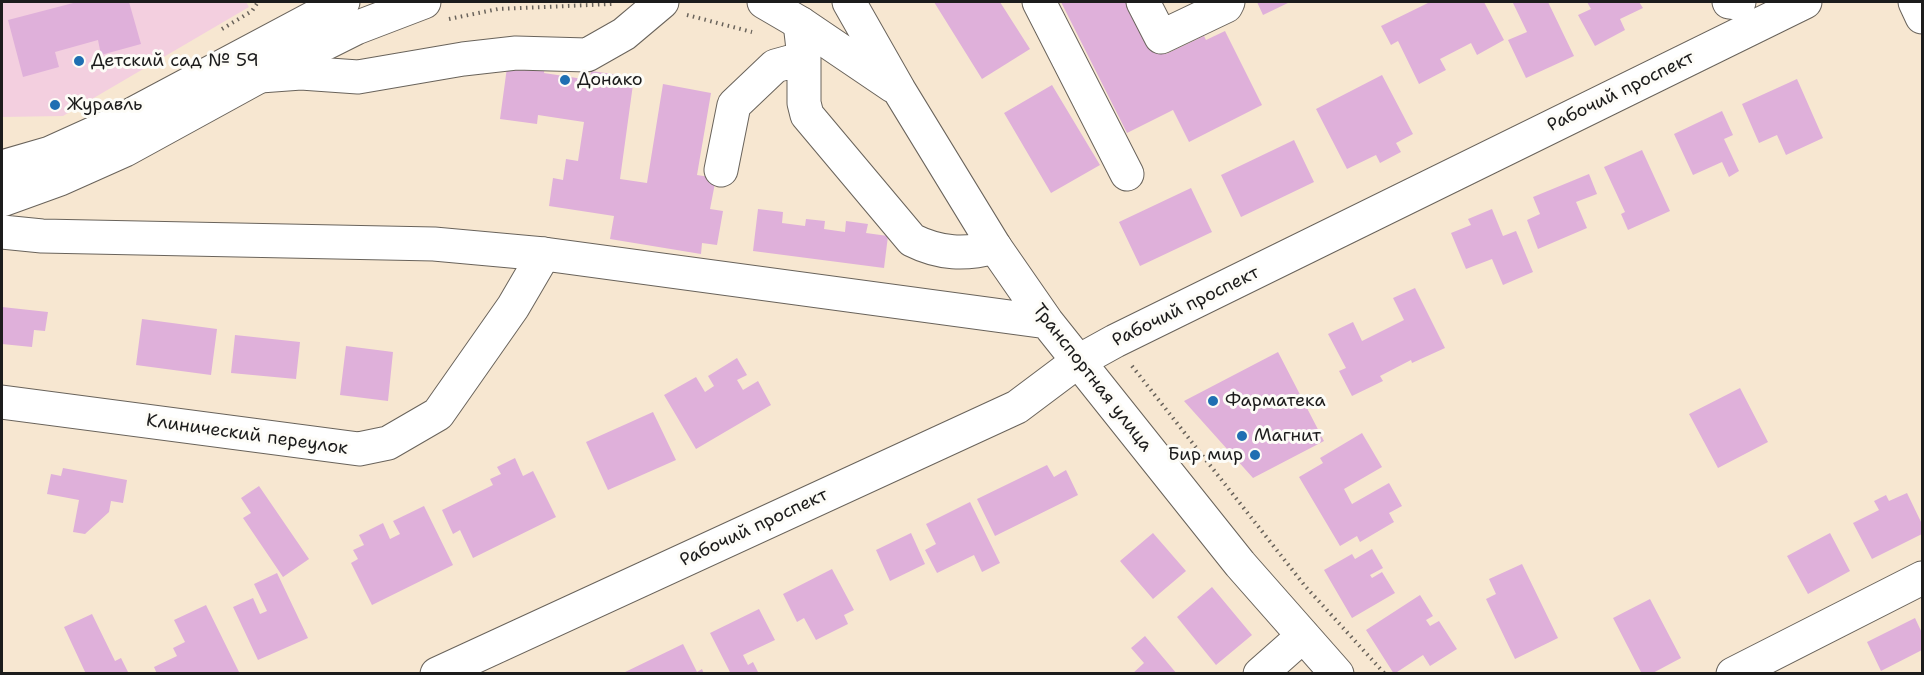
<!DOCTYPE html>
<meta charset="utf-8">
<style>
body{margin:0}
#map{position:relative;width:1924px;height:675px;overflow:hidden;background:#f7e7d1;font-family:"Shantell Sans",sans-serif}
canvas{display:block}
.frame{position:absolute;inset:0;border:3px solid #1c1c1c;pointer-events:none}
</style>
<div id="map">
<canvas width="1924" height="675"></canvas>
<div class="frame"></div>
</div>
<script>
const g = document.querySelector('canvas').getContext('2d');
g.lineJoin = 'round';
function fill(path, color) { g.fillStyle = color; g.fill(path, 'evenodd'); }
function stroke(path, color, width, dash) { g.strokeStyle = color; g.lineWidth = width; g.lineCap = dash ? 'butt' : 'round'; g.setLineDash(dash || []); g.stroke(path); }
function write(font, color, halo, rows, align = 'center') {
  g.font = font + ' "Shantell Sans",sans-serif'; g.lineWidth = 6; g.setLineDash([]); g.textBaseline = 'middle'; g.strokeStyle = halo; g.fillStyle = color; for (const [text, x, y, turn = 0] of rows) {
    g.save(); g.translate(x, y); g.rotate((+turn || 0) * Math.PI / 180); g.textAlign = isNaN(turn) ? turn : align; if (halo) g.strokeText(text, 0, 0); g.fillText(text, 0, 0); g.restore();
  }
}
const built = new Path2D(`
 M2,2h244l3,5 -186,109 -61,1z`);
const building = new Path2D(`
 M77,2h52l12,42 -40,11 -3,-15 -43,12 4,15 -36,10 -15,-57z
 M934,2h66l30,47 -48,30z
 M1061,2h67l26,51 9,-5 3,6 38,-18 2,4 19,-9 37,74 -73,37 -16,-32 -46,23z
 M1257,2h33l-27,13z
 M1430,2h54l20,38 -27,15 -6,-12 -31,16 6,11 -27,14 -21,-43 -7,4 -10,-19z
 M1517,2h31l26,54 -48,22 -18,-38 19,-8 -14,-29z
 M1587,2h52l4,6 -23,11 5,11 -30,16 -17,-31 13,-6z
 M508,60l37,5 -1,8 46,7 1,-9 43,6 -14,102 27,4 16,-99 48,9 -14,82 19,3 -6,31 13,2 -6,34 -15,-2 -1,11 -91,-15 4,-23 -65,-10 4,-28 10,2 3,-21 12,2 6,-39 -46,-7 -1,9 -37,-5z
 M1382,75l31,59 -17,9 5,9 -21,11 -4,-8 -29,14 -31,-60z
 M1797,79l26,59 -37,17 -9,-20 -18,8 -17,-39z
 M1052,85l48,80 -49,28 -47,-80z
 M1722,111l11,24 -9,4 15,32 -10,6 -7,-15 -29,13 -19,-41z
 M1294,140l20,42 -73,35 -20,-42z
 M1642,150l28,61 -42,19 -7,-16 4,-2 -21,-45z
 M1589,174l8,20 -21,8 11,26 -49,21 -11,-29 13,-6 -7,-17z
 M1191,188l21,44 -72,34 -21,-44z
 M758,209l25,3 -1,11 23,3 1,-7 19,2 -1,8 21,3 1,-11 22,3 -2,9 22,3 -4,32 -131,-17z
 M1492,209l11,27 13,-5 17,41 -30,13 -11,-26 -26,10 -15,-36 20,-8 -3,-6z
 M1415,288l30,60 -33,15 -1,-3 -31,16 3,5 -31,15 -13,-25 7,-3 -18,-34 25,-12 9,19 42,-21 -11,-22z
 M2,307l46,5 -3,19 -11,-1 -2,17 -30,-3z
 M142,319l75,10 -6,46 -75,-10z
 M235,335l65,7 -4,37 -65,-6z
 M346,346l47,6 -5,49 -48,-6z
 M1278,352l46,89 -71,37 -69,-77z
 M737,358l10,17 -10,5 6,10 15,-9 13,24 -75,44 -32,-54 32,-18 9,15 9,-6 -6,-10z
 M1740,388l28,54 -50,26 -29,-54z
 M653,412l23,48 -68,30 -22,-48z
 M1362,433l20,34 -38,22 8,15 37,-21 13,23 -13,7 5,9 -34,20 -3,-6 -17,10 -41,-69 24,-14 -3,-5z
 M515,458l8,18 10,-5 23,46 -83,41 -13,-28 -7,4 -11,-24 51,-25 -3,-6 11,-5 -4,-7z
 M1047,465l7,12 12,-7 12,25 -83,41 -18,-37z
 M63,468l64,12 -4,23 -12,-2 -2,11 -24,22 -12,-2 6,-32 -32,-6 4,-20 10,2z
 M259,486l50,73 -26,18 -40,-59 8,-5 -10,-15z
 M1907,493l15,31v10l-50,25 -19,-36 26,-13 -5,-9 12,-6 3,6z
 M970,502l30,61 -18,9 -8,-17 -37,18 -12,-23 11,-6 -10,-20z
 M424,506l29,59 -81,40 -21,-42 7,-4 -5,-9 11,-5 -5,-10 24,-12 7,16 10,-5 -7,-13z
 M911,533l14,31 -35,17 -14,-31z
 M1153,533l33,38 -33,28 -33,-38z
 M1830,533l20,38 -42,23 -21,-38z
 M1372,549l11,19 -13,7 2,3 10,-6 13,21 -43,25 -28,-48 28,-16 3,5z
 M1522,564l36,74 -43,21 -29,-60 10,-5 -7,-15z
 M832,569l22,41 -10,5 4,9 -32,16 -12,-22 -7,4 -14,-28z
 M277,573l31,65 -50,22 -25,-53 20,-9 7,16 7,-3 -13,-27z
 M1212,587l40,48 -36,30 -39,-48z
 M1420,595l13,21 -7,4 4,6 9,-5 18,28 -27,17 -7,-11 -29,19 -28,-44z
 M1650,599l31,59 -30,16h-9l-29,-56z
 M206,605l33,67 -4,2h-78l-3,-7 23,-11 -4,-8 12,-6 -11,-22z
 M759,609l16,31 -32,15 5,10 5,-3 6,12h-28l-21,-41z
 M92,614l23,47 6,-3 8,16h-43l-22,-47z
 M1915,618l7,15v17l-41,21 -14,-29z
 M1145,636l32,38h-45l12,-11 -13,-15z
 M683,644l14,28 5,-3 2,5h-83z`);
const path = new Path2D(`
 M687,15l65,17
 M449,19l49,-10 114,-5
 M222,29l30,-18 6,-9
 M1132,366l173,220 80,88`);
const minor = new Path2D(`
 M1039,2l88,172
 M1143,2l18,35 65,-31 2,-4
 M1729,2l7,1 3,-1
 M1915,2l7,15
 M800,23l4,35v45l3,12 105,125c28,14 53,15 83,7
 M260,76l41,-3 57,4 105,-18 53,-6 71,2 37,-21 38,-32
 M721,170l13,-65 41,-39 29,-8
 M2,402l357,47 29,-6 50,-29 75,-107 31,-53
 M437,674l580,-267 60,-45 38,-21 690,-339
 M1260,674l43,-38
 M1733,674l189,-96`);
const major = new Path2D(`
 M764,2l36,21 93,63
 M849,2l50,88 96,157 52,75 193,242 97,110
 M2,167l48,-14 62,-28 231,-123
 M2,200l58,-21 65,-29 135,-74 96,-48 68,-26
 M2,232l40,4 392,8 110,10 503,68`);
const markers = [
 [79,61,6,"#1f6fb2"],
 [565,80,6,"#1f6fb2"],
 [55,105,6,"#1f6fb2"],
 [1213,401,6,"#1f6fb2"],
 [1242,436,6,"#1f6fb2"],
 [1255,455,6,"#1f6fb2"]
];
const poiNames = [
 ["Детский сад № 59",91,61],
 ["Донако",577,80],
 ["Журавль",67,105],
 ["Фарматека",1225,401],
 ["Магнит",1254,436],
 ["Бир мир",1243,455,"right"]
];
const streetNames = [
 ["Рабочий проспект",1621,92,-26],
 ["Рабочий проспект",1186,307,-26],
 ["Транспортная улица",1092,378,52],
 ["Клинический переулок",247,435,8],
 ["Рабочий проспект",754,528,-25]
];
fill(built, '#f3cfdf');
fill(building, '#dfb0da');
stroke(minor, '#69635b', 35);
stroke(major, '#69635b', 35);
stroke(path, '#69635b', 4, [1.5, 4.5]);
stroke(minor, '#fff', 33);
stroke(major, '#fff', 33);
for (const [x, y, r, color] of markers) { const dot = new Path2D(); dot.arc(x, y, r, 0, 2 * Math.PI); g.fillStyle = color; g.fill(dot); stroke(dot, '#fdfcf7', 2); }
write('18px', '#1c1c1c', '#fdfcf7', poiNames, 'left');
write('18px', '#1c1c1c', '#fdfcf7', streetNames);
</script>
